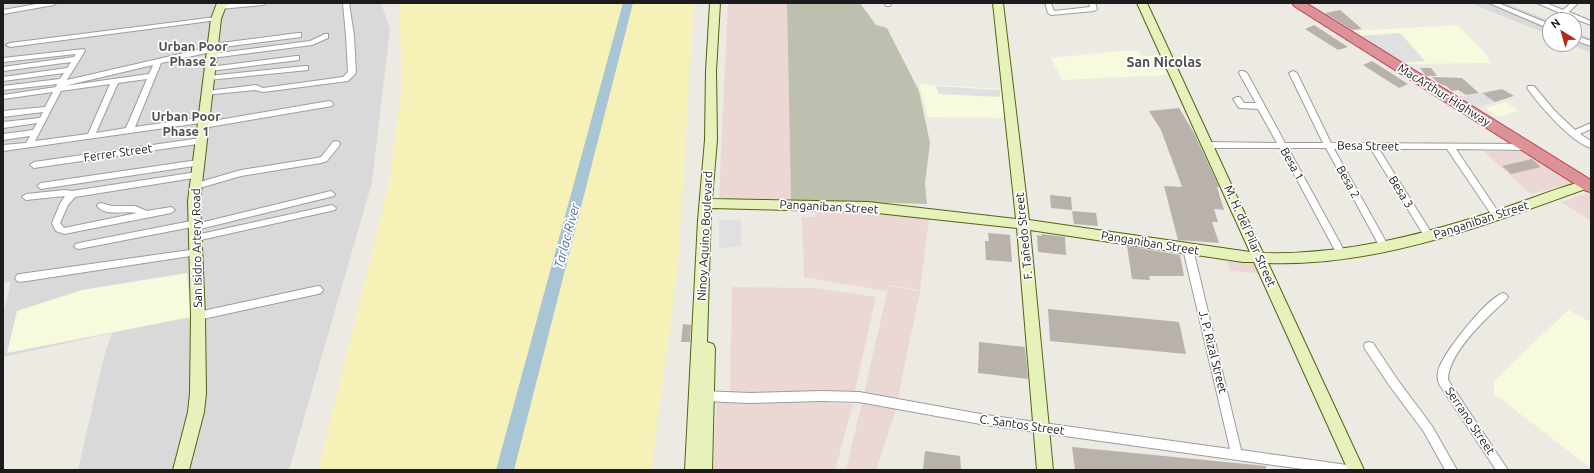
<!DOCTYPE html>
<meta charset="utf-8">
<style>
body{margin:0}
#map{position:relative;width:1594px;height:473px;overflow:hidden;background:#eceae2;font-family:Ubuntu,sans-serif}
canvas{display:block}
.frame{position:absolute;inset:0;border:4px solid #1c1c1c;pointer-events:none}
.north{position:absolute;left:1542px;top:12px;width:40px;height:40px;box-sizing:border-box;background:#fff;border:1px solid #a4a4a4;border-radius:50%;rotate:323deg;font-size:11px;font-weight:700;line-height:16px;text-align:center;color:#1c1c1c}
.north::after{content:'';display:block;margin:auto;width:14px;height:18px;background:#b02b18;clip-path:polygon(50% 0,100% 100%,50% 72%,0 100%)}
</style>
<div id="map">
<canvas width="1594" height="473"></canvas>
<div class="frame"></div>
<div class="north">N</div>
</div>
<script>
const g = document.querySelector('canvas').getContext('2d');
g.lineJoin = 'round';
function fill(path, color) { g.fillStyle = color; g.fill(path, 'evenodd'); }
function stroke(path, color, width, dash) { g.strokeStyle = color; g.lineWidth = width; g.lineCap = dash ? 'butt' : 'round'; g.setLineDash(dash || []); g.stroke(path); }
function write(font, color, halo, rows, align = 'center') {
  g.font = font + ' Ubuntu,sans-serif'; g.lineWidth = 3.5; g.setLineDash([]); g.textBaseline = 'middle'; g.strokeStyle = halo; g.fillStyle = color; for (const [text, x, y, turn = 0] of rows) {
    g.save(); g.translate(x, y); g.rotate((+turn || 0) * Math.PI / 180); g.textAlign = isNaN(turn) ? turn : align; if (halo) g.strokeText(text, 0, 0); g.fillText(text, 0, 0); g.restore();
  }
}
const residential = new Path2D(`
 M3,3h378l9,26 -18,153 -83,288h-211l26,-114 8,-23 -109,24v-42l8,-33h-8z
 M1470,3h36l44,18v14z
 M1574,31l17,7v15l-21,-9h4z`);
const commercial = new Path2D(`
 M728,3h59l4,197 -72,-2z
 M1483,151h39l55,31 -46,12z
 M1589,192l2,1v28l-30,-19z
 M816,210l64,2 49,7 -9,71 -31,-5 -2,6 -83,-14 -2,-60h13z
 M1227,261l27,1 4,11 -28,-2z
 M889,286l31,5 -25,121 -19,58h-30l18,-76 22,-97z
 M732,287l82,1 62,9 -22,98h-124z
 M717,399l136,5 -18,66h-122z`);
const education = new Path2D(`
 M1458,25l25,26 8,12 -88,1 -51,-33z
 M1120,51h19l3,5 17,-1 8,20 -105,5 -11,-22z
 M919,84l83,5 2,29 -76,-1z
 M1506,102l13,9 -21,6 -12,-9z
 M187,273l4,44 -184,36 10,-42 65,-21z
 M1568,310l23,12v146l-97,-74v-13z`);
const construction = new Path2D(`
 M787,3h73l16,22 11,3 32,63 11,52 -5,40 2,21 -136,-4z`);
const sand = new Path2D(`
 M399,3h295l-16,264 -27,203h-333l70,-282 14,-101z`);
const parking = new Path2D(`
 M1400,33l25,28 -25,2 -42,-27z
 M936,86l64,4v7l-61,-3z
 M1482,93l13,9 -19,6 -18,-11z
 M741,219v27l-22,2v-28z`);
const river = new Path2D(`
 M623,3h10l-119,467h-18z`);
const building = new Path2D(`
 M1340,10l22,19 -10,1 -27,-17z
 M1314,25l14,9 20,13 -10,3 -33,-21z
 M1372,61l36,23 -9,4 -36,-23z
 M1420,68h11l6,8h-11z
 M1432,77l30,1 17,15 -13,2 -8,-5 -6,1 -6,-5 -8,-3z
 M1502,89l12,7 -19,6 -13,-9z
 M1179,108l15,25 25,54h-2l7,23 -10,-1 4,13h-6l7,21 -41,-3 -14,-54 18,1 -21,-57 -12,-19z
 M1532,159l9,8 -30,7 -9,-8z
 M1050,195l21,2 1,13 -21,-2z
 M1072,211l24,2 2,13 -24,-2z
 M988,233l22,2 2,27 -26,-2 -1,-19h4z
 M1041,234l24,3 1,18 -28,-3 -1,-17 5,1z
 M1127,246l53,9 4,21h-35l1,4 -18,-1z
 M1048,309l131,13 7,32 -136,-13z
 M683,324l8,1 -1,17h-9z
 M979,342l46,5 3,32 -50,-6z
 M1072,447l194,19v4h-191z
 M925,451l35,5 1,14h-38z`);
const street = new Path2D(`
 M42,3h15l-3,2 -51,9v-4z
 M241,3h25l-3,2 -43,4 -3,-2 3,-2z
 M343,3h6l5,33 2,37 -8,8 -85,11 -8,-2 -51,5 -1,-2 1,-2h3l49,-6 7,3 80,-11 5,-5 -2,-36z
 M885,3h6l-1,3h-4z
 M1045,3h6l3,8 36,-4 -1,-4h6l2,6 -3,2 -43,4 -3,-2z
 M1489,3h9l52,21v5z
 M1537,3h9l17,7 8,-7h7l-9,9 22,9v4l-29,-11z
 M216,17l2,1v2l-208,27 -4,-2 4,-2z
 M298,33h3v4l-86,11v3l-54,12 -26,64 69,-10 3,1v4l122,-21 3,1 1,2 -1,2 -129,22 -3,-1 -1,-2 1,-2 -197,28v-6l23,-2 4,-7 -27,4v-6l30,-4 4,-7 -34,5v-6l37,-4 3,-6 -40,5v-6l42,-4 8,-15 -50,7v-4l53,-8 1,-3 -54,6v-4l57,-7 4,-6 -61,8v-4l64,-9 4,-6 -68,9v-4l71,-10 2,-3 -73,8v-4l81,-9 1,2 -18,29 143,-33v-3h3zM153,65l-4,9 -85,12zM147,79l-21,49 -30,5 22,-50zM110,84l-22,50 -53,7 26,-50z
 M325,34h3v4l-16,7 -100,13 -4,-2 4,-2 98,-13z
 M1574,35l17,6v5l-17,-6z
 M296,56h3v4l-89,11 -4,-2 4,-2z
 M305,66h3v4l-99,10 -4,-2 4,-2z
 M1240,71h3l4,2 38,70h38l-34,-70 4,-2 4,2 34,70 196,1 4,3 -4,3 -71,-1 43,64 1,2 -1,2h-6l-46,-68h-68l55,88 -5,3 -3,-1 -55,-90h-37l55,98 -2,2h-6l-55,-101h-38l58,106 -2,2h-6l-58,-108h-72l-4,-3 4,-3 69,1 -19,-34 -19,-1 -6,-9 4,-2h3l4,6h12l-17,-30z
 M1528,86h6l20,24 21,20 16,-7v6l-11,5 11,7v7c-20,-6 -51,-42 -64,-60z
 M201,138l4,3 -1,2 -170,25 -4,-3 4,-3z
 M336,141l3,1 1,2 -1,2 -12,15 -6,2 -80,13 -45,13 -4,-3 1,-2 48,-14 76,-12 4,-1 12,-15z
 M198,160l4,3 -1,2 -160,24 -4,-3 4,-3z
 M197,172l4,3 -1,2 -125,20 -7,8 -8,18 4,5 73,-15c-12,-3 -32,4 -40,-7l1,-2 3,-1 11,3h23l12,5 24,-4 4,3 -4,3 -107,21 -8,-3 -4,-8 8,-19 5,-8 -39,4 -4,-3 4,-3 39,-4 7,1z
 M331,191l4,3 -1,2 -138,34 -4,-3 -113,22 -3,-1 -2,-2 2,-2 3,-1 117,-23 4,3z
 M332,205l4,3 -1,2 -139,31 -5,-3 5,-3z
 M1188,246l3,1 2,2 48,201 106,15 4,1 2,4h-43l-73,-10 -251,-35 -127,-23 -37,-1 -72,2 -48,-2 -4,-2 -1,-3 1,-3 4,-2 48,2 72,-2 37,1 127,23 244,34 -47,-200 2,-2z
 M197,249l3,1 2,2 -2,2 -3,1 -177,27 -3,-1 -2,-3 2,-3 3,-1z
 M318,286l3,1 2,3 -2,3 -3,1 -120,26 -3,-1 -2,-3 2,-3 3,-1z
 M1503,293l3,1 2,3 -2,3c-19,17 -58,53 -58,80l60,90h-12l-57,-86c-1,-3 -2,-8 -1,-12 3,-17 49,-74 65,-79z
 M1369,342l4,1 24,36 35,47 25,44h-12l-21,-38 -35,-47 -24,-36 -1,-3 1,-3z`);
const secondary = new Path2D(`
 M217,3h10l-6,16 -21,182 5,115 1,77 -2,19 -15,58h-16l15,-58 2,-19 1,-77 -3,-115 23,-182z
 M710,3h10l-4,68 1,69 -5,59 156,3 148,17 -23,-216h10l26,217 221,32 -113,-249h10l116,250c81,2 159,-18 235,-43 30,-10 59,-22 89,-30l4,1v6c-104,37 -211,80 -323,76l96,207h-16l-94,-208h-11l-213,-32 23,240h-16l-20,-242 -149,-16 -157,-4 -4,134 6,2 2,4 -3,122h-27l13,-250 7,-80 1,-69z`);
const highway = new Path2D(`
 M1292,3h14l285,177v12l-5,-1 -292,-185z`);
const streetNames = [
 ["MacArthur Highway",1444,95,32],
 ["Besa Street",1368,146,1],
 ["Ferrer Street",118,153,-8],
 ["Besa 1",1292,164,61],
 ["Besa 2",1348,182,61],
 ["Besa 3",1401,192,58],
 ["Panganiban Street",829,207,3],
 ["Panganiban Street",1481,220,-18],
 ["Ninoy Aquino Boulevard",705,236,-87],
 ["F. Tañedo Street",1024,236,-96],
 ["M. H. del Pilar Street",1250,236,66],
 ["Panganiban Street",1150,243,9],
 ["San Isidro Artery Road",197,248,-91],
 ["J. P. Rizal Street",1213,352,76],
 ["Serrano Street",1470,421,56],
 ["C. Santos Street",1022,425,8]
];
const neighbourhoodNames = [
 ["Urban Poor",193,47],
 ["Phase 2",193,62],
 ["Urban Poor",186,117],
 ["Phase 1",186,132]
];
const waterNames = [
 ["Tarlac River",567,236,-75]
];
const quarterNames = [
 ["San Nicolas",1164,62]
];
fill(residential, '#dad9d9');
fill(commercial, '#ebd7d3');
fill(education, '#f7fadd');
fill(construction, '#bdbfaf');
fill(sand, '#f5f1b7');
fill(parking, '#e0e0e0');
fill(river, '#a8c5d5');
fill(building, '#b9b2ac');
stroke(street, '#9d9d9d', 2);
stroke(secondary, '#516411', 2);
stroke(highway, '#c13856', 2);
fill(street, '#fff');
fill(secondary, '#e7f1bb');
fill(highway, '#db9397');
write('12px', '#1c1c1c', '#fff', streetNames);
write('bold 13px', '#4f4f4f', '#fff', neighbourhoodNames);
write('italic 13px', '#54709f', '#fff', waterNames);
write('bold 14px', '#4f4f4f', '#fff', quarterNames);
</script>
